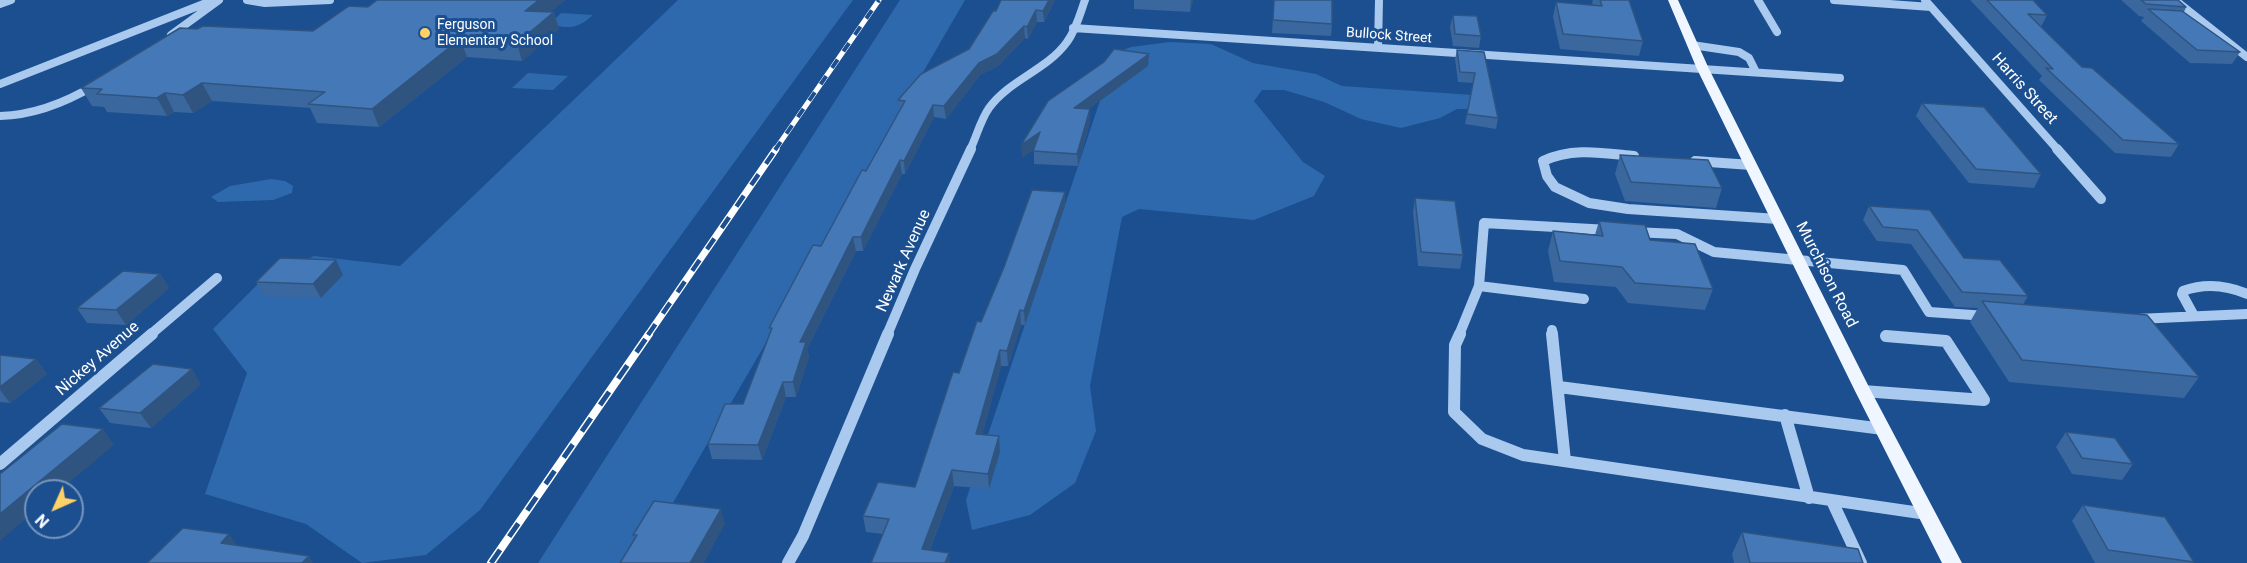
<!DOCTYPE html>
<style>
body{margin:0}
#map{position:relative;width:2247px;height:563px;overflow:hidden;background:#1b4f8f;font-family:Roboto,sans-serif}
canvas{display:block}
.north{position:absolute;left:24px;top:479px;width:60px;height:60px;box-sizing:border-box;background:#1b4f8f;border:2px solid #7695bc;border-radius:50%;rotate:225deg;font-size:16px;font-weight:700;line-height:24px;text-align:center;color:#fff}
.north::after{content:'';display:block;margin:auto;width:21px;height:27px;background:#ffd166;clip-path:polygon(50% 0,100% 100%,50% 72%,0 100%)}
</style>
<div id="map">
<canvas width="2247" height="563"></canvas>
<div class="north">N</div>
</div>
<script>
const g = document.querySelector('canvas').getContext('2d');
g.lineJoin = 'round';
function fill(path, color) { g.fillStyle = color; g.fill(path, 'evenodd'); }
function stroke(path, color, width, dash) { g.strokeStyle = color; g.lineWidth = width; g.lineCap = dash ? 'butt' : 'round'; g.setLineDash(dash || []); g.stroke(path); }
function write(font, color, halo, rows, align = 'center') {
  g.font = font + ' Roboto,sans-serif'; g.lineWidth = 6; g.setLineDash([]); g.textBaseline = 'middle'; g.strokeStyle = halo; g.fillStyle = color; for (const [text, x, y, turn = 0] of rows) {
    g.save(); g.translate(x, y); g.rotate((+turn || 0) * Math.PI / 180); g.textAlign = isNaN(turn) ? turn : align; if (halo) g.strokeText(text, 0, 0); g.fillText(text, 0, 0); g.restore();
  }
}
const green = new Path2D(`
 M678,0h175l-373,510 -54,45 -64,8 -56,-39 -101,-30 42,-121 -34,-44 45,-45 56,-28 86,10z
 M900,0h65l-327,563h-100z
 M561,13l32,2c-14,13 -23,14 -41,10l3,-6z
 M1170,42l41,2 42,19 63,11 26,12 131,9 14,14h-30l-17,9 -39,10 -40,-9 -37,-17 -40,-12h-22l-8,11 49,61 22,14 -11,20 -60,24 -115,-11 -17,8 -32,169 6,45 -21,52 -45,32 -58,15 -6,-30 150,-447 15,-6z
 M528,73l40,3 -15,14 -41,-2z
 M271,179l14,2 8,5 -1,7 -19,7 -55,2 -7,-5 19,-11z`);
const minorFar2 = new Path2D(`
 M247,0l18,3 65,-3
 M1758,0l19,32
 M1834,0l97,7
 M1925,0l133,150
 M2175,0l72,57
 M0,4l11,-4
 M1073,28l767,50
 M171,35l48,-35
 M1692,45l47,7 10,6 7,14
 M1378,48l1,-48
 M0,84l211,-83
 M0,116c35,-1 65,-13 95,-31
 M970,150c7,-14 10,-29 19,-42 20,-28 58,-38 78,-66 9,-12 13,-28 18,-42`);
const minorFar1 = new Path2D(`
 M2057,149l44,50
 M1634,156c-31,-3 -62,-9 -91,5l4,15 8,11 34,16 39,6 150,10
 M1695,161l56,4
 M1633,232l44,2 37,18 189,18 26,42 58,4
 M1584,299l-105,-13 5,-63 125,7
 M2194,316l-12,-22 1,-3c22,-8 43,-6 64,3
 M2137,319l110,-5
 M1552,330l1,5
 M150,335l67,-57
 M887,335l28,-66 56,-120
 M1459,335l20,-49`);
const minor = new Path2D(`
 M1460,334l-5,11 -1,67 28,27 41,16 404,59
 M1552,334l13,127
 M1559,387l324,42
 M1863,391l121,9 -38,-59 -60,-5
 M1785,415l24,83
 M0,464l152,-130
 M1832,501l29,62
 M788,563l15,-27 85,-202`);
const major = new Path2D(`
 M1668,0h10l31,69 162,322 91,172h-20l-87,-172 -158,-322z`);
const railFar2 = new Path2D(`
 M775,150l104,-150`);
const railFar1 = new Path2D(`
 M648,335l128,-186`);
const rail = new Path2D(`
 M491,563l158,-229`);
const wall = new Path2D(`
 M565,0l-15,12h4l5,17 -37,32 -55,-4 -88,70 -62,-4 -7,-15 -98,-7 -19,12 -19,-1 -7,4 -60,-4 -3,-5 -12,-1 -11,-18 116,-59 116,2 55,-24z
 M1055,0l-11,22h-7l-9,17 -3,-1 -27,28 -18,9 -34,44 -12,-2 -29,57h-3l-39,77h-7l-49,98 2,8 -13,40h-10l-24,63 -50,-1 -4,-15 35,-40 27,-71 -1,-5 52,-82 45,-75 34,-61 -2,-10 71,-51 27,-38z
 M1134,0h59l-3,12 -56,-3z
 M1274,0l58,24 -1,12 -59,-3z
 M1593,0h36l14,41 -4,15 -79,-7 -7,-32 3,-15 37,3 -1,-2z
 M1970,0h63l14,15 -6,12 41,40 97,77 -8,13 -56,-4 -76,-73 3,-4z
 M2121,0h57l8,7 -2,5 56,40 -8,12 -42,-1 -49,-42 3,-4 -5,-1z
 M1453,15l28,21 -2,12 -26,-2 -3,-19z
 M1457,50l27,2 14,66 -2,11 -31,-5 8,-41 -15,-1 -3,-23z
 M1148,66l-59,43h1v13l-12,44 -44,-2v-15l-12,9z
 M1922,103l119,71 -7,14 -65,-5 -53,-67z
 M1620,155l102,33 -6,20 -91,-7 -10,-27z
 M1415,198l48,57 -3,14 -42,-3 -5,-54z
 M1065,206l-40,119h-4l-13,41h-7l-19,69 18,17 -11,37 -35,-3 -24,64 20,13 -67,-29 -17,-2 -3,-16 52,-29 44,-114 22,-51z
 M1869,206l61,4 34,48 64,38 -5,9 176,72 -15,21 -175,-16 -39,-60 8,-14 -23,-1 -44,-63 -34,-3 -14,-21z
 M1599,221l114,68 -8,21 -77,-7 -12,-16 -62,-5 -6,-31 5,-20 42,4z
 M160,274l9,14 -43,37 -39,-2 -10,-15z
 M343,275l-22,23 -57,-2 -8,-14z
 M0,355l36,4 11,15 -37,29 -10,-1z
 M201,384l-50,44 -41,-5 -11,-15z
 M2066,432l67,32 -11,16 -50,-6 -16,-27z
 M2083,505l111,57 -1,1h-98l-23,-42z
 M1742,532l121,31h-129l-2,-9z`);
const shadedWall = new Path2D(`
 M539,0h26l-34,28 -6,-17z
 M1049,0h6l-11,22 -1,-11z
 M1191,0h2l-3,12z
 M1036,10l1,12 -9,17 -1,-12z
 M554,12l5,17 -37,32 -5,-18z
 M1024,26l1,12 -27,28 -18,9 -34,44 -2,-13 35,-43z
 M460,39l7,18 -88,70 -7,-18z
 M1149,54l-1,12 -74,54v-12z
 M202,83l10,18 -19,12 -10,-18z
 M165,93l9,19 -7,4 -10,-18z
 M933,105l1,12 -29,57 -1,-13z
 M1090,109v13l-12,44 -1,-12z
 M1040,132l1,12 -19,14 -1,-13z
 M900,160l2,14 -39,77 -2,-14z
 M1065,192v14l-40,119 -1,-14z
 M853,237l3,14 -49,98 2,8 -13,40 -3,-15 7,-40z
 M336,260l7,15 -22,23 -8,-14z
 M160,274l9,14 -43,37 -10,-15z
 M1020,310l1,15 -13,41 -1,-15z
 M1000,350l1,16 -23,84 -2,-16z
 M36,359l11,15 -37,29 -10,-13v-3z
 M192,369l9,15 -50,44 -11,-15z
 M783,382l3,15 -24,63 -4,-15z
 M103,429l11,16 -55,46h-23v19l-36,31v-27z
 M999,436l1,16 -11,37 -1,-15z
 M952,470l2,16 -29,77 -3,-14z
 M721,509l4,15 -21,39h-14z
 M229,534l11,16 -19,-7z
 M949,553l1,10h-5z
 M309,556l4,7h-11z`);
const building = new Path2D(`
 M377,0h162l-14,11 29,1 -37,31 -57,-4 -88,70 -64,-5 17,-12 -123,-9 -19,12 -18,-2 -8,5 -60,-4 5,-5 -21,-1 99,-60 17,1 6,-3 110,5 36,-25 19,1z
 M1001,0h48l-6,11 -7,-1 -9,17 -3,-1 -27,28 -18,9 -35,43 -11,-1 -29,56 -4,-1 -39,77h-8l-53,105h6l-13,40h-10l-25,63 -50,-1 17,-40h18l29,-76h-3l44,-83 8,1 41,-76 4,1 39,-70 -7,-1 23,-26 48,-25 24,-38h3z
 M1274,0h58v24l-59,-4z
 M1600,0h29l14,41 -80,-7 -7,-32 46,4z
 M1987,0h46l14,15 -19,-1 54,53 10,1 87,76 -56,-4 -77,-72 7,1z
 M2141,0h37l8,7 -40,-3z
 M2148,9l34,2 58,41 -43,-2z
 M1453,15l24,1 4,20 -26,-2z
 M1114,49l35,5 -75,54 16,1 -13,45 -44,-3 7,-19 -19,13 27,-44 56,-39z
 M1457,50l27,2 14,66 -31,-4 8,-41 -15,-1z
 M1922,103l62,4 57,67 -65,-5z
 M1620,155l88,5 14,28 -91,-6z
 M1032,190l33,2 -41,119 -4,-1 -13,41 -7,-1 -24,84 23,2 -11,38 -36,-4 -30,79 27,4 -4,10h-74l18,-44 -26,-3 15,-34 37,5 38,-115 6,1 18,-52 4,1 23,-55z
 M1415,198l40,3 8,54 -42,-3z
 M1869,206l61,4 34,48 36,2 28,36 -66,-4 -45,-62 -34,-3z
 M1599,221l46,4 5,15 45,4 18,45 -78,-6 -13,-16 -62,-6 -7,-30 50,5z
 M280,258l56,2 -23,24 -57,-2z
 M123,271l37,3 -44,36 -39,-2z
 M1982,301l165,14 52,62 -177,-17z
 M0,355l36,4 -36,28z
 M153,364l39,5 -52,44 -41,-5z
 M62,424l41,5 -103,85v-40z
 M2066,432l49,6 18,26 -51,-6z
 M654,501l67,8 -31,54h-70l17,-28h-4z
 M2083,505l82,12 29,45 -86,-12z
 M183,528l46,6 -8,9 88,13 -7,7h-155z
 M1742,532l116,17 5,14h-113z`);
const markers = [
 [425,33,6,"#ffd166"]
];
const farPoinames = [
 ["Ferguson",437,25],
 ["Elementary School",437,41]
];
const farStreetnames = [
 ["Bullock Street",1389,36,4]
];
const streetNames = [
 ["Harris Street",2024,89,48],
 ["Newark Avenue",904,261,-66],
 ["Murchison Road",1826,275,63],
 ["Nickey Avenue",98,359,-41]
];
fill(green, '#2e69ad');
stroke(minorFar2, '#a9c9ee', 8);
stroke(minorFar1, '#a9c9ee', 10);
stroke(minor, '#a9c9ee', 12);
fill(major, '#f0f6ff');
stroke(railFar2, '#fff', 5);
stroke(railFar1, '#fff', 7);
stroke(rail, '#fff', 8);
stroke(railFar2, '#1b4f8f', 4, [10]);
stroke(railFar1, '#1b4f8f', 4.5, [13]);
stroke(rail, '#1b4f8f', 5, [16]);
fill(wall, '#3a679d');
fill(shadedWall, '#305480');
fill(building, '#4478b7');
stroke(building, '#305480', 1.5);
for (const [x, y, r, color] of markers) { const dot = new Path2D(); dot.arc(x, y, r, 0, 2 * Math.PI); g.fillStyle = color; g.fill(dot); stroke(dot, '#1b4f8f', 2); }
write('14px', '#fff', '#1b4f8f', farPoinames, 'left');
write('14px', '#fff', '#1b4f8f', farStreetnames);
write('16px', '#fff', '#1b4f8f', streetNames);
</script>
